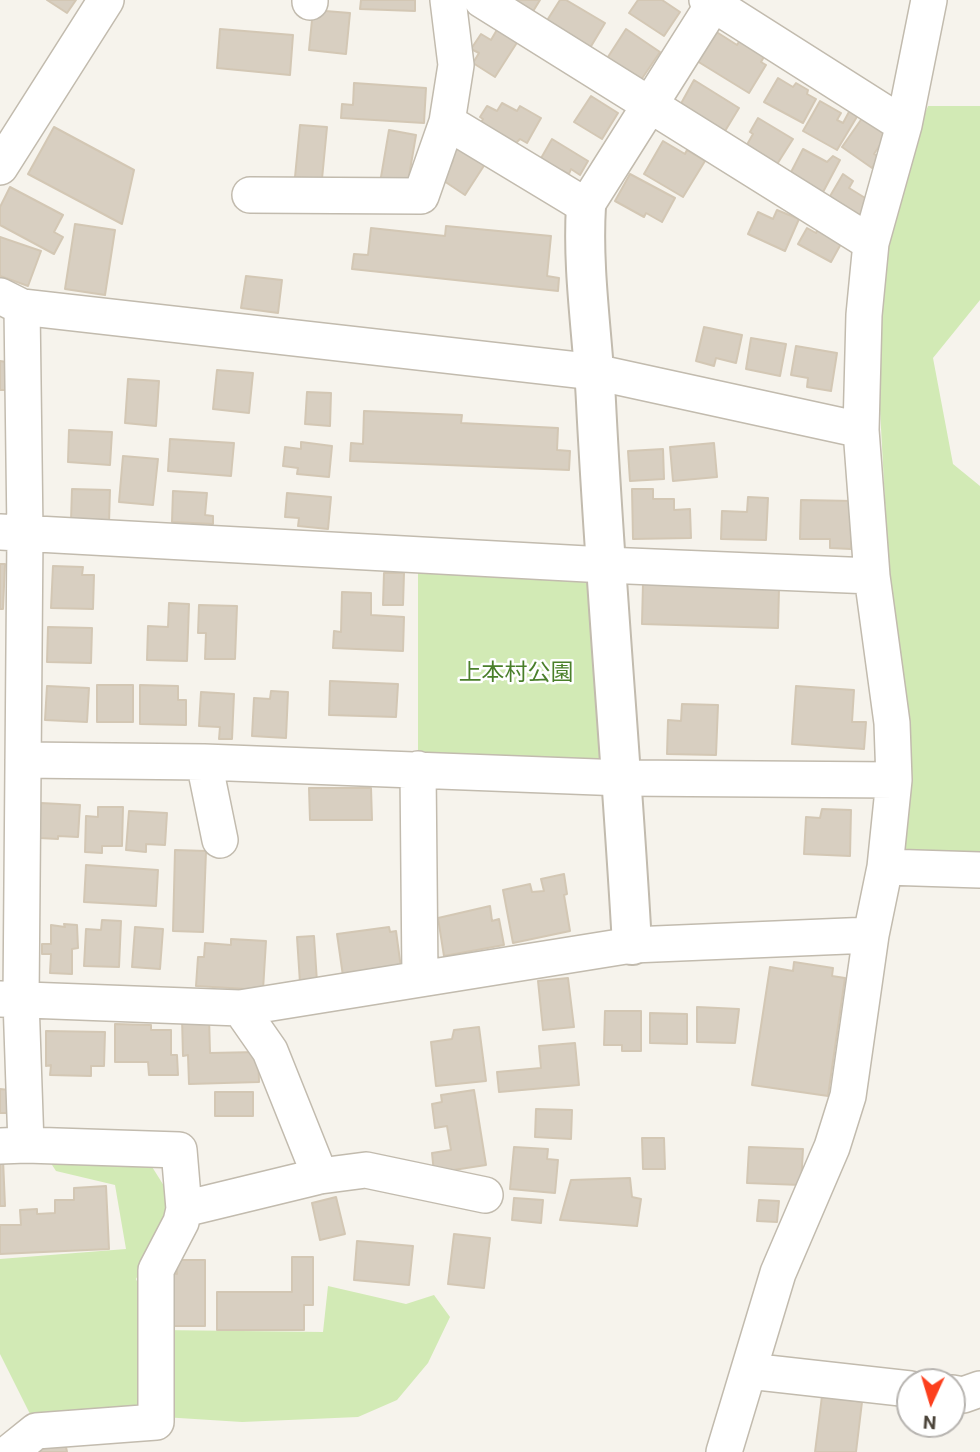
<!DOCTYPE html>
<meta charset="utf-8">
<style>
body{margin:0}
#map{position:relative;width:980px;height:1452px;overflow:hidden;background:#f6f3ec;font-family:Roboto,sans-serif}
canvas{display:block}
.north{position:absolute;left:896px;top:1368px;width:70px;height:70px;box-sizing:border-box;background:#fff;border:2px solid #b7b4b0;border-radius:50%;rotate:184deg;font-size:19px;font-weight:700;line-height:28px;text-align:center;color:#4b4439}
.north::after{content:'';display:block;margin:auto;width:24px;height:32px;background:#fc3f1d;clip-path:polygon(50% 0,100% 100%,50% 72%,0 100%)}
</style>
<div id="map">
<canvas width="980" height="1452"></canvas>
<div class="north">N</div>
</div>
<script>
const g = document.querySelector('canvas').getContext('2d');
g.lineJoin = 'round';
function fill(path, color) { g.fillStyle = color; g.fill(path, 'evenodd'); }
function stroke(path, color, width, dash) { g.strokeStyle = color; g.lineWidth = width; g.lineCap = dash ? 'butt' : 'round'; g.setLineDash(dash || []); g.stroke(path); }
function write(font, color, halo, rows, align = 'center') {
  g.font = font + ' Roboto,"Noto Sans JP",sans-serif'; g.lineWidth = 5; g.setLineDash([]); g.textBaseline = 'middle'; g.strokeStyle = halo; g.fillStyle = color; for (const [text, x, y, turn = 0] of rows) {
    g.save(); g.translate(x, y); g.rotate((+turn || 0) * Math.PI / 180); g.textAlign = isNaN(turn) ? turn : align; if (halo) g.strokeText(text, 0, 0); g.fillText(text, 0, 0); g.restore();
  }
}
const green = new Path2D(`
 M928,106h52v194l-47,58 20,106 27,22v382l-95,-1 2,-328 -16,-296z
 M418,554l187,11 18,213 -205,-9z
 M43,1151l106,11 27,43 -40,74 23,51 164,2 5,-46 78,18 28,-9 16,22 -22,46 -31,37 -39,17 -116,5 -79,-5 -129,5 -34,-68v-95l126,-10 -11,-64 -59,-14z`);
const building = new Path2D(`
 M47,0h29l-9,13z
 M361,0h54v11l-55,-2z
 M511,0h29l-8,13z
 M560,0h6l39,23 -15,25 -44,-26z
 M638,0h24l18,12 -16,24 -35,-23z
 M313,10l37,3 -4,41 -37,-4z
 M498,28l20,13 -23,36 -22,-14 6,-10 -8,-4 10,-15 10,6z
 M220,29l73,6 -3,40 -73,-7z
 M626,29l34,23 -19,28 -35,-20z
 M715,31l22,14 3,-5 25,15 -4,7 5,3 -17,28 -52,-32z
 M778,78l15,9 3,-4 12,7 -1,4 9,5 -13,24 -39,-21z
 M694,80l45,28 -17,28 -44,-27z
 M354,83l72,5 -2,35 -83,-5 1,-14 11,1z
 M591,96l27,17 -16,26 -28,-17z
 M820,101l21,12 -4,7 6,3 7,-13 8,5 -21,35 -34,-19z
 M502,103l15,8 3,-5 21,12 -14,25 -7,-4 -4,4 -16,-9 -22,-6 5,-9 -3,-2 7,-11 10,5z
 M865,114l25,16 -16,24 5,3 -7,11 -30,-21z
 M758,118l35,21 -19,30 -30,-19 9,-16 -3,-2z
 M300,125l27,2 -5,52 -27,-2z
 M54,127l80,43 -12,54 -94,-50z
 M389,130l27,5 -9,53 -27,-5z
 M552,139l36,22 -8,14 -9,-6 -2,5 -7,-4 -4,8 -18,-18z
 M663,141l22,13 2,-4 18,11 -22,36 -39,-23z
 M459,143l28,18 -22,34 -24,-16 12,-18 -3,-2z
 M803,149l24,13 6,-6 7,4 -18,34 -33,-18z
 M630,174l45,24 -13,24 -16,-9 -2,4 -29,-16z
 M843,174l10,7 -4,7 21,13 -12,21 -32,-19z
 M10,187l53,28 -9,17 9,5 -9,17 -54,-29v-18z
 M777,210l22,9 -14,32 -37,-17 10,-22 15,7z
 M75,224l40,6 -10,65 -40,-6z
 M446,226l105,10 -4,40 12,2 -1,13 -206,-22 2,-15 14,1 3,-27 74,8z
 M807,228l9,5 2,-4 24,13 -11,20 -33,-18z
 M0,237l41,14 -13,35 -28,-10z
 M246,276l36,4 -4,33 -37,-5z
 M704,327l38,8 -6,28 -20,-5 -2,8 -18,-5z
 M751,338l35,6 -6,32 -34,-7z
 M796,346l41,7 -6,38 -24,-4 1,-9 -17,-3z
 M0,361l7,1 -2,28h-5z
 M217,370l36,3 -4,40 -36,-4z
 M128,379l31,2 -3,45 -31,-3z
 M307,392l24,1 -1,33 -25,-2z
 M364,411l98,4 -1,8 97,5 -1,22 13,1 -1,19 -219,-9 1,-18 12,1z
 M69,430l43,2 -2,33 -42,-3z
 M170,439l64,4 -3,33 -63,-5z
 M301,442l31,4 -3,31 -32,-3 1,-6 -15,-2 2,-19 16,2z
 M714,443l3,34 -44,4 -3,-34z
 M663,449l1,30 -34,2 -2,-30z
 M123,456l35,3 -5,46 -34,-3z
 M72,489l38,1 -1,33 -38,-2z
 M632,489h21v10h21v11l16,-1 1,29 -58,1z
 M173,491l34,2 -2,22 8,1v8l-41,-2z
 M287,493l44,4 -3,32 -30,-3 1,-8 -14,-1z
 M748,497l20,1 -2,42 -45,-1 1,-28 25,1z
 M801,500l51,1 -1,48 -21,-1v-9h-30z
 M0,564h5l-2,45h-3z
 M53,566l30,1 -1,8h12l-1,34 -42,-1z
 M384,573h20l-1,32h-20z
 M643,583l136,5 -1,40 -136,-4z
 M342,592l29,1v22l33,2 -1,34 -70,-3 1,-17 7,1z
 M169,603l20,1 -2,57 -40,-1 1,-34 20,1z
 M199,605l38,1 -2,53h-30l1,-26h-8z
 M48,627l44,1 -1,35 -44,-1z
 M330,681l68,3 -2,33 -67,-2z
 M97,685h36v37h-36z
 M140,685l38,1v14h8v25l-46,-1z
 M47,686l42,2 -2,34 -42,-2z
 M796,686l58,4 -2,32h14l-2,27 -72,-5z
 M271,691l17,1 -2,46 -34,-2 2,-38 16,1z
 M201,692l33,2 -2,45h-13l1,-12 -21,-1z
 M682,704l36,1 -2,50 -49,-1 1,-34 13,1z
 M309,788h62l1,32h-62z
 M41,803l39,2 -2,32 -20,-1v3l-19,-1z
 M98,807h25l-1,39h-20v7l-17,-1 1,-36 12,1z
 M822,809l29,1 -1,46 -46,-2 2,-37 14,1z
 M129,811l38,2 -2,32 -19,-1v8l-20,-2z
 M175,850l31,1 -3,81 -30,-1z
 M86,865l72,5 -2,36 -72,-4z
 M564,874l3,20 -3,1 6,36 -57,12 -10,-53 27,-6 2,8 12,-1 -3,-12z
 M490,906l2,15 7,-2 5,26 -60,11 -6,-38z
 M102,920l19,1 -2,46 -35,-1 2,-37 15,1z
 M64,924l13,1 1,23 -6,1v25l-22,-1 1,-19h-9v-10h9v-19l14,2z
 M135,927l28,2 -3,40 -28,-2z
 M389,927l1,5 6,-1 5,37 -58,8 -6,-42z
 M314,936l3,46 -17,1 -3,-46z
 M231,939l35,2 -3,49 -67,-4 2,-29h6l1,-14 26,2z
 M794,962l39,6 -1,8 13,2 -17,118 -76,-11 18,-118 23,4z
 M568,978l6,49 -31,3 -5,-49z
 M697,1007l42,2 -4,34 -38,-1z
 M605,1011h36v40h-19v-6h-18z
 M650,1013l37,1v30l-37,-1z
 M209,1017l1,36 48,-1 1,30 -70,2 -1,-29 -5,1 -1,-38z
 M115,1024l36,1v5h20v25h6l1,20h-29l-1,-13h-33z
 M479,1027l7,54 -50,5 -5,-44 21,-3 2,-9z
 M46,1031l59,1 -1,34h-13v10l-41,-1 1,-10 -5,1z
 M575,1043l4,42 -80,7 -2,-20 44,-4 -2,-22z
 M0,1089l9,1 -1,23h-8z
 M474,1090l12,75 -52,8 -2,-20 19,-3 -4,-24 -12,2 -3,-24 10,-2 -1,-7z
 M215,1092h38v24h-38z
 M536,1109l36,1 -1,29 -36,-2z
 M642,1138h22l1,31h-22z
 M514,1147l34,2 -1,10 11,1 -3,33 -45,-4z
 M749,1147l54,2 -2,36 -54,-2z
 M0,1159h3l2,47h-5z
 M630,1178l2,19 9,2 -4,27 -77,-6 11,-40z
 M106,1186l3,63 -109,5v-29h21l-1,-15 17,-1v5l18,-1v-13h19v-12z
 M336,1197l9,37 -25,6 -8,-37z
 M514,1198l29,2 -2,23 -29,-3z
 M759,1200l20,1 -2,21 -20,-1z
 M454,1234l36,4 -6,50 -36,-4z
 M357,1241l56,5 -4,39 -55,-5z
 M292,1257h21v48h-9v25h-87v-38h75z
 M176,1260h29v66h-39v-53l11,1z
 M822,1396l40,6 -6,50h-41z
 M64,1437l3,15h-36z`);
const minor = new Path2D(`
 M310,0v2
 M482,0l389,243
 M707,0l197,125
 M447,122l139,84 130,-206
 M0,167l106,-167
 M250,195l171,1 26,-74 9,-57 -8,-65
 M0,296l22,11 573,65 266,58
 M22,307l3,226 -4,467 5,145
 M0,532l605,33 267,11
 M23,760l181,2 419,16 271,2
 M204,762l16,78
 M418,769l2,209
 M885,867l95,3
 M0,999l240,9 392,-63 239,-10
 M240,1008l30,43 50,125
 M0,1146l26,-1 153,5 5,59 -3,13 -25,48v152l-120,9 -26,21
 M184,1209l136,-33 46,-6 119,25
 M749,1371l161,18
 M952,1393l11,2 17,-6
 M724,1452l54,-179 54,-126 16,-51 23,-161 14,-68 9,-87 -2,-57 -20,-147 -11,-146 3,-115 7,-72 33,-118 25,-125`);
const tertiary = new Path2D(`
 M586,206c-4,65 7,131 10,196 9,181 26,362 36,543`);
const parkNames = [
 ["上本村公園",516,674]
];
fill(green, '#d2eab5');
fill(building, '#d8cfc1');
stroke(building, '#d3c7b4', 2);
stroke(minor, '#c2bbae', 38);
stroke(tertiary, '#c2bbae', 42);
stroke(minor, '#fff', 35);
stroke(tertiary, '#fff', 38);
write('23px', '#4a7f2a', '#fff', parkNames);
</script>
